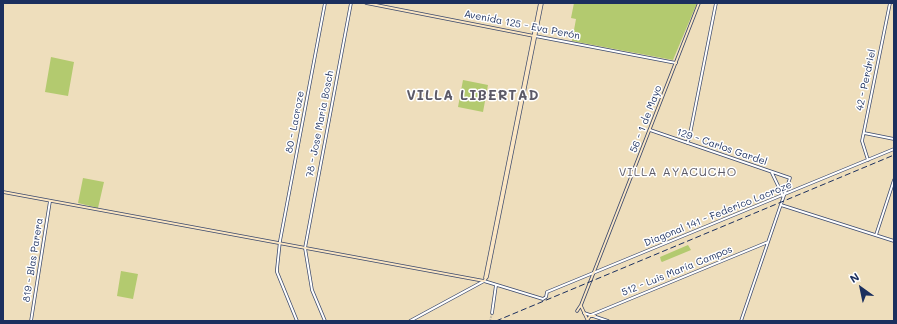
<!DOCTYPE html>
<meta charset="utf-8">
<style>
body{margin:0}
#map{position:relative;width:897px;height:324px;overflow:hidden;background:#eedebc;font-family:Mali,sans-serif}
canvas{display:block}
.frame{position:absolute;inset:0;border:4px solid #1b2f5e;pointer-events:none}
.north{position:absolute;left:841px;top:268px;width:40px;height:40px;-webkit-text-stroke:3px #fff;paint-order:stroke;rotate:327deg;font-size:11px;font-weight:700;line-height:16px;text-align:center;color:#1b2f5e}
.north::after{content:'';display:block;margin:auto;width:14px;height:18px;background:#1b2f5e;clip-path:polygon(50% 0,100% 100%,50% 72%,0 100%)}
</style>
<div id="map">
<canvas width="897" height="324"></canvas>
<div class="frame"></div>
<div class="north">N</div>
</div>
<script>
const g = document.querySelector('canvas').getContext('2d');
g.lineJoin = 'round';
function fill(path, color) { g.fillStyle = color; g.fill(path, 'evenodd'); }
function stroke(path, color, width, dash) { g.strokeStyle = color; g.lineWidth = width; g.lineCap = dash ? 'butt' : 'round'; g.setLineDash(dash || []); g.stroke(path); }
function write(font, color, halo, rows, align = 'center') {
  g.font = font + ' Mali,sans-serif'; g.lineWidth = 3; g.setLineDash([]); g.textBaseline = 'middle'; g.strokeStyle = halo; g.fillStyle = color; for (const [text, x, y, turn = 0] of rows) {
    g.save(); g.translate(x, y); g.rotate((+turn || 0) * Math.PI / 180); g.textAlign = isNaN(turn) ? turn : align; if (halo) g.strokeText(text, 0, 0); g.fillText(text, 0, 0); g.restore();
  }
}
const green = new Path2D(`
 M574,3h123l-24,57 -101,-19 4,-22 -5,-1z
 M51,57l23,5 -6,34 -23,-4z
 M463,80l25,5 -5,27 -25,-5z
 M83,178l21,4 -6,26 -20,-5z
 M688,245l3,5 -29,12 -1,-1 -1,-4z
 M121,271l17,3 -5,25 -16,-3z`);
const tertiaryTunnel = new Path2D(`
 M490,321l2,-8`);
const tertiary = new Path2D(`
 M535,36l141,27
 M650,130l140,48 -49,143
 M864,133l30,6
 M687,143l2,-4 27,-136
 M868,160l-6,-19 28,-138
 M772,173l11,23
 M781,205l113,36
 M876,235l18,-55
 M492,313l4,-28
 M584,313l24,8
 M591,315l177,-73
 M31,321l19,-120
 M297,321l-20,-49v-3l3,-28 45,-238
 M325,321l-13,-31 -7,-42 46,-245
 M410,321l74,-40 59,18 3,-2 1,-5 347,-143`);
const secondary = new Path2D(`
 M366,3l168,33
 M3,192l481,89 3,-4 55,-274
 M485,278l55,-275
 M581,306l7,15
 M577,311l4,-6 118,-302
 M588,319l2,-3h5`);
const rail = new Path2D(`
 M496,321l398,-166`);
const streetNames = [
 ["Avenida 125 - Eva Perón",522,25,11],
 ["42 - Perdriel",866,80,-78],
 ["56 - 1 de Mayo",646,119,-69],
 ["80 - Lacroze",295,122,-79],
 ["78 - Jose Maria Bosch",320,124,-79],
 ["129 - Carlos Gardel",722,147,19],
 ["Diagonal 141 - Federico Lacroze",718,214,-22],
 ["819 - Blas Parera",33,260,-81],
 ["512 - Luis María Campos",677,271,-22]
];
const quarterNames = [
 ["VILLA AYACUCHO",678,172]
];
const districtNames = [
 ["VILLA LIBERTAD",473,96]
];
fill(green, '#b3ca6f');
stroke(tertiaryTunnel, '#c4bba9', 2, [2, 1]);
stroke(tertiary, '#3b496c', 3.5);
stroke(secondary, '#3b496c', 3.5);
stroke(tertiary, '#fff', 2);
stroke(secondary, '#fbe6c3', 2);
stroke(rail, '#1b2f5e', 1, [6, 3]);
write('10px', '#1b2f5e', '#fff', streetNames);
g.letterSpacing = '1px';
write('12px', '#5c5a67', '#fff', quarterNames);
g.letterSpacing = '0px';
g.letterSpacing = '1px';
write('bold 14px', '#5c5a67', '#fff', districtNames);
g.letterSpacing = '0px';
</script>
